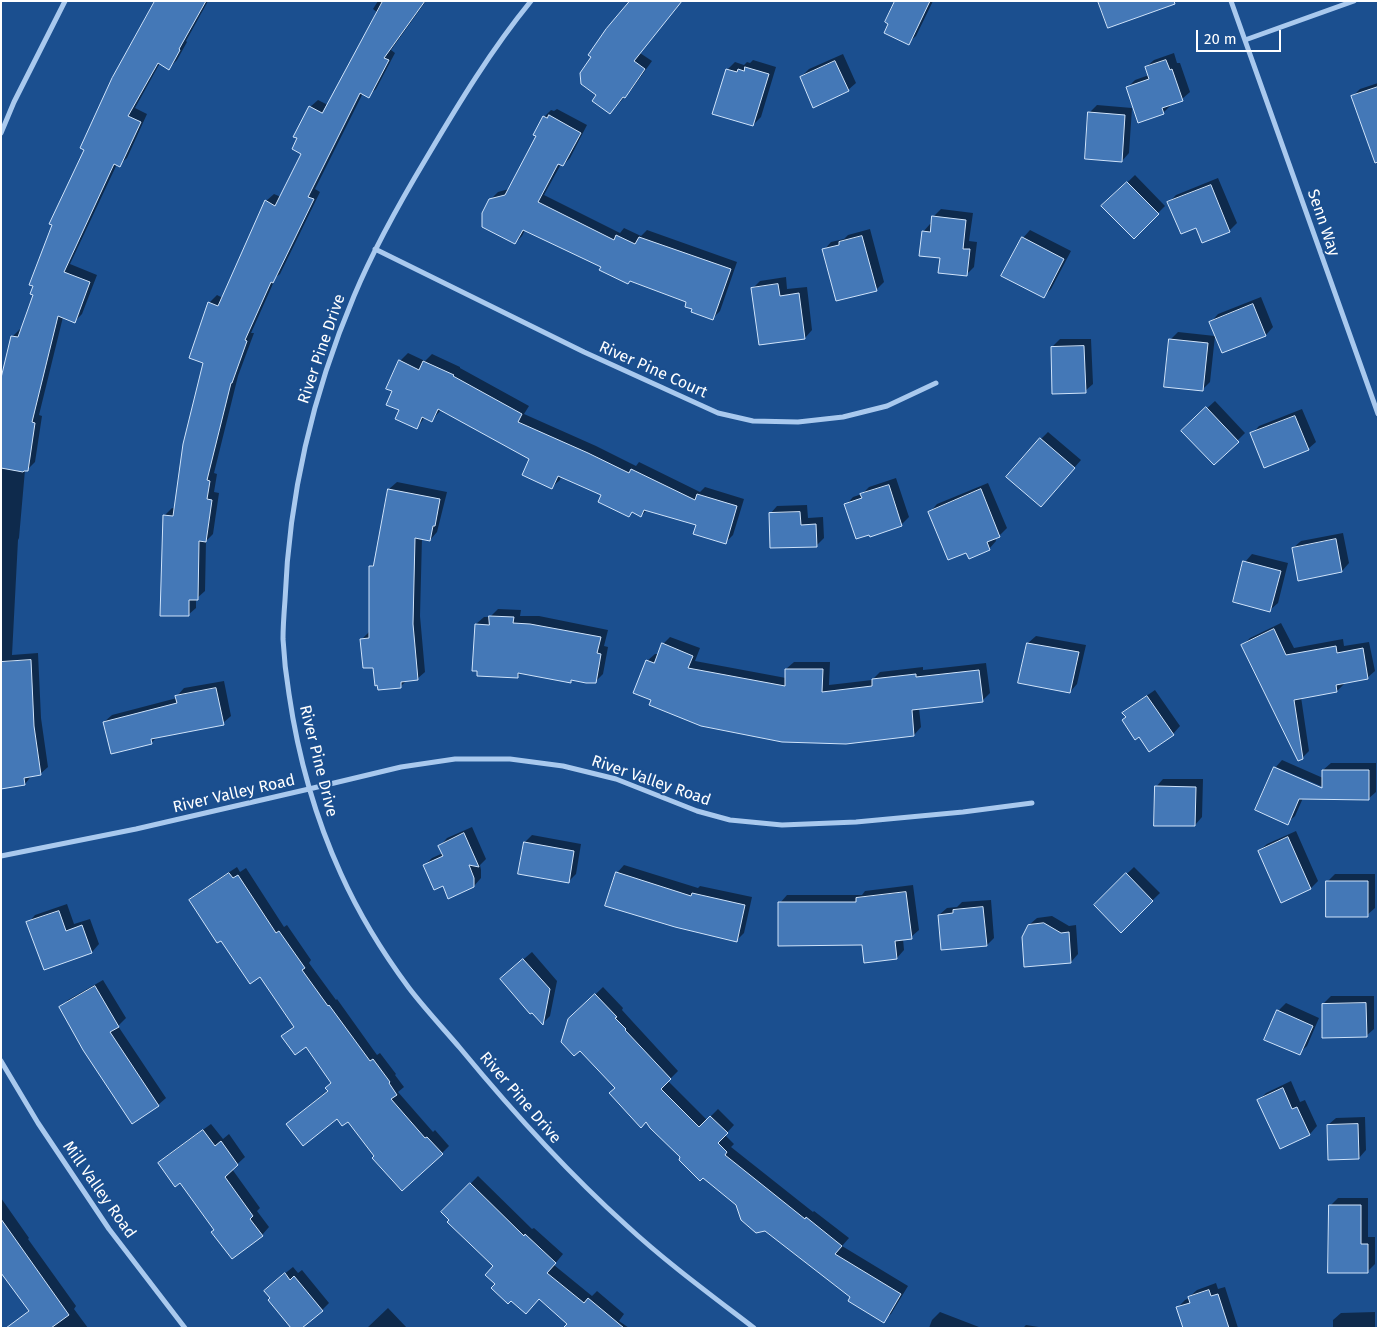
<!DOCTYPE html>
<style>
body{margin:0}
#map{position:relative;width:1379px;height:1329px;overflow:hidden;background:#1b4f8f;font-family:"Fira Sans",sans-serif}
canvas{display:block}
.frame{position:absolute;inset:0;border:2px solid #fff;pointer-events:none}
.scale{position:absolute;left:1196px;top:30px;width:85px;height:22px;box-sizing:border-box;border:2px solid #fff;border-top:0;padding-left:6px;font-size:15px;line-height:18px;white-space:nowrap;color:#fff;-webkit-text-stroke:4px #1b4f8f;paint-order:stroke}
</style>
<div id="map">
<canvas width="1379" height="1329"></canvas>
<div class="frame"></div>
<div class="scale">20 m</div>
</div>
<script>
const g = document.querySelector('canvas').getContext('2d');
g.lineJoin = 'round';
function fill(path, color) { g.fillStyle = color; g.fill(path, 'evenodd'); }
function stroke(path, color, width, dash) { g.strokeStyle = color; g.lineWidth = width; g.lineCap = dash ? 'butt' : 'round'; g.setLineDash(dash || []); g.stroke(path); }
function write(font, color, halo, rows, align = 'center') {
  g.font = font + ' "Fira Sans",sans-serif'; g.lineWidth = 4; g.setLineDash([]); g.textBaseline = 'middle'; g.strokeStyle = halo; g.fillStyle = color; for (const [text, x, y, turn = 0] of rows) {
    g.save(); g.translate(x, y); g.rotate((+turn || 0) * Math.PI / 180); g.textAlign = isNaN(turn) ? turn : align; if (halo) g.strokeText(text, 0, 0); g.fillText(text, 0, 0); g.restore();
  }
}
const shadow = new Path2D(`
 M157,1h51l-22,40 1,1 -10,18 -8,8 -9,-5 -25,45 12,6 -20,44 -8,7 -2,-1 -47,100 27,11 -15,39 -7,7 -12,-4 -24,98 3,1 -7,46 -8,8h-2l-6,68 -1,2 -6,115 26,-2 3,65 7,49 -8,7 -8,1 -7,9 -24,4v-405l11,-46 8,-8h2z
 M378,1h48l-35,49 4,3 -19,36 -8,7 -5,-3 -48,96 5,3 -40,82 -4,3 -25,56h3l-16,43 -24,97 3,1 -3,18 5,1 -6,41 -7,7 -1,50 -9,8v9l-8,7 -24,-99 8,-8 3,1 30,-147 4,-59 8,-8 6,3 43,-97 8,-7 7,3 21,-44 8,-46 8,-7 10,5 50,-92 -5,-4z
 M631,1h51l-42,52 12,8 -20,28 -22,24 -12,-18 -5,-38z
 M897,1h36l-17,35 -8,7z
 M1174,53l3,10h3l10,29 -8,7 -11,6 -8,8 -36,-25 8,-8 14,-5 -3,-8 8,-7z
 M843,54l13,29 -8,7 -47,-13 8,-8z
 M753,60l23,7 -15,50 -8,8 -26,-55 8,-8 9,3 3,-3 3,1z
 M1378,83v41l-26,-27 8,-8z
 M1097,105l35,3 -3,45 -7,8 -32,-49z
 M557,109l30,16 -17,33 -7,7 -2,-1 -17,31 76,38 4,-5 17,8 6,-6 90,32 -17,49 -7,7 -19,-9 -7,-8 -85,-34 -77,-37 -3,6 -7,7 -25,-43 8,-8 11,-3 28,-53 7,-19 7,-7 3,1z
 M1135,175l30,31 -31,31 -31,-31z
 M1218,178l19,45 -8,8 -32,-4 -28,-25 7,-7z
 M941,209l32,4 -4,28 8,1 -3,25 -8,8 -43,-43 7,-8h2l1,-7z
 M870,229l14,53 -8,8 -52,-40 7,-8 13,-3 4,-4z
 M1030,230l41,21 -20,38 -8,8 -20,-59z
 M786,277l1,12 20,-2 5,43 -7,8 -45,6 -8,-55 8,-8z
 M1261,297l12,30 -7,8 -43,17 -12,-30 7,-8z
 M1178,332l37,4 -5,46 -8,8 -32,-50z
 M1060,339h31l2,45 -8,7 -33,-44z
 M408,353l17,8 7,-7 28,13v1l69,38 -5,8 72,32 40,20 3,-4 61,30 5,-5 39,12 -11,36 -8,8 -28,-19 -50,-14 -6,6 -8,-5 -4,4 -26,-20 -42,-19 -1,4 -8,7 -21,-29 -90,-48 -9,10 -7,-3 -8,11 -16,-18 -8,-19 7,-30z
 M1215,401l30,32 -31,31 -32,-33z
 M1302,409l14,33 -8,7 -56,-15 7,-8z
 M1048,432l33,28 -33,38 -7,-59z
 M896,478l13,39 -8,8 -55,-20 7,-8 9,-3 7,-7z
 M397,482l50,10 -10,40 -7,8 -8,-2 -2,78 5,56 -8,7 -10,1 -7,7 -26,-21 -12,-27 7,-7 2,-65 4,-5 14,-73z
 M988,483l19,45 -8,8 -4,1 1,4 -7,8 -22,2 -37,-39 7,-8z
 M807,505l1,13 15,-1 1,21 -8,8 -46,-32 7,-8z
 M1343,533l6,30 -7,8 -49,-23 8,-7z
 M1252,554l36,9 -10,40 -8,7 -25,-48z
 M498,609l23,1 -1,6h19l69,14 -4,16 4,1 -5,27 -8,8 -22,-3 -3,3 -49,-9 -3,3 -42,-52 8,-7h6z
 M1281,623l13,25 49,-9 1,7 25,-4 6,29 -8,7 -24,4 1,2 -7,7 -36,6 8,54 -7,7 -59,-113 7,-7z
 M1036,636l50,9 -9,39 -7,8 -42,-49z
 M670,637l30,11 -5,13 91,17v-9l8,-7h36l-1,23 43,-5 8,-8 43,-5v3l63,-7 4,30 -8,8 -63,7 2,19 -7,8 -261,-36 -6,-38 8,-7h3l5,-10z
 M224,681l7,35 -8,7 -65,13 -6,6 -48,-20 8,-7 65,-17v-2l7,-8z
 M1155,690l25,36 -7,8 -46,-17 -3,-4 8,-7z
 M1282,760l41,18v-8l8,-7h45v29l-8,7 -65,-1 -8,18 -8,7 -12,-55zM1276,767l52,22 -1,2 -51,-22z
 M1163,779h40l-1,38 -7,8 -39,-38z
 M472,827l14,32 -6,6 1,5v8l-7,8 -31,-1 -19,-19 8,-8 11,-5 -3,-7 7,-8z
 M1296,831l22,50 -7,7 -52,-37 8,-7z
 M532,835l49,9 -5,30 -8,8 -43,-40z
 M624,865l74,23 2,-2 52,11 -8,36 -8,8 -119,-68z
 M237,867l3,5 6,-4 38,59 3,-2 24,35 -2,3 27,37 1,-1 40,56 3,-2 16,21 -1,1 9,12 -6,5 35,40 2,-2 14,16 -7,7 -66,3 -27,-36 -12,-3 -50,7 8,-7 33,-27 4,-7 -26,-38 -23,-9 11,-10 -34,-51 -39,-36 -31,-39 8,-7z
 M1134,867l26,26 -39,38 -26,-26z
 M1335,874h40v34l-8,7 -40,-33z
 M913,885l6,45 -8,7 -8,2 1,11 -7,8 -34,-14 -83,-41 7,-8h75l3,-4z
 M991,900l3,38 -7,7 -48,-30 8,-7 10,-1 5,-5z
 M67,904l7,20 16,-5 9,25 -7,8 -48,17 -16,-46 7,-8z
 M1052,916l17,10 7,-1 2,29 -7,8 -42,-37 8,-7z
 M532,952l25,29 -7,35 -7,7 -33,-52z
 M103,980l23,38 -8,8 48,72 -8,7 -97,-97 7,-8z
 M603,987l20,21 -1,2 10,11 46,50 -10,10 39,39 11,-11 16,16 -9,10 9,9 -3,3 82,65 1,-1 35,27 -7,8 66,40 -17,28 -8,7 -146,-117 -55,-47 -66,-69 -47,-68z
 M1331,996h43v33l-8,7 -43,-32z
 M1286,1003l33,15 -12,28 -8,7 -34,-14 13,-28z
 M1291,1081l9,21 5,-2 12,26 -7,8 -30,13 -21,-47 7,-7z
 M1365,1117l1,33 -7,8 -31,-33 8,-7z
 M211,1124l12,15 6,-5 16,23 -13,12 28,39 -3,3 12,16 -7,8 -47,-5 -35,-49 -20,-18 7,-7z
 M478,1176l54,53 2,-1 29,26 -9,11 38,31 5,-5 27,23 -5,7 10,7h-56l-34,-30 -42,-14 -3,-18 -51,-54z
 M1,1198l28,40 -1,1 48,67 -2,3 14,19h-65l-5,-7 11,-11 -28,-39z
 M1338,1198h30v39h7v27l-8,8 -37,-66z
 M293,1267l5,6 4,-3 27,33 -7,7 -51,-12 2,-15z
 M1216,1283l2,6 7,-2 13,41h-54l-6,-21 7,-7 5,-2 -1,-1 8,-7z
 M388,1308l19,20h-40z
 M940,1312l39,15 -1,1h-49l3,-8z
 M1375,1312v16h-42v-8l8,-7z
 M1026,1325l19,3h-22z`);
const building = new Path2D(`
 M155,1h51l-27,48 1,1 -11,20 -11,-7 -30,53 13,6 -21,45 -6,-3 -50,108 26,10 -15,41 -17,-7 -26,106 3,1 -7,48h-4l-1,1 -22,-4v-90l10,-42 7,1 15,-42 -3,-1 3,-8 -4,-1 23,-60 -3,-1 35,-74 -4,-2 32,-70z
 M383,1h42l-41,57 5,2 -20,38 -9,-5 -52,104 6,2 -41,84 -2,-1 -26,58 2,1 -15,42h-1l-24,97 3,1 -3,18 5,1 -6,42 -7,-1 -1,59h-9v16h-29l3,-101 10,1 10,-72 20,-81 -14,-5 19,-56 10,4 47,-106 10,6 26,-52 -9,-5 5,-11 -4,-1 16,-31 13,7z
 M630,1h52l-48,60 11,8 -20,29 -2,-1 -13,17 -18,-13 4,-6 -15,-11 -1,-11 11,-16 -3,-2 18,-26z
 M895,1h35l-21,44 -25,-12 4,-9 -3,-2z
 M1098,1h76l1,3 -67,24z
 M1166,60l4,10 2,-1 11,32 -21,7 2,6 -26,9 -12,-36 23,-8 -4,-12z
 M835,61l14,30 -36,17 -13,-31z
 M745,67l24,7 -16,52 -41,-12 14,-45 11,3 1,-3 6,2z
 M1378,87v75l-3,1 -24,-67z
 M1088,112l37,3 -3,47 -37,-3z
 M549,115l32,18 -18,33 -5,-2 -20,38 76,38 2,-5 19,9 4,-7 92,32 -18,51 -22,-8 1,-3 -7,-2 1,-5 -56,-21 -2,3 -29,-14 2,-3 -78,-37 -8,14 -33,-17v-14l7,-14 16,-4 31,-59 -3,-1 10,-19 4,2z
 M1127,182l32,32 -25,25 -33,-33z
 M1211,185l19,47 -28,11 -6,-15 -15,6 -14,-32z
 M932,216l34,4 -3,29h7l-3,27 -29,-3 2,-15 -21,-2 3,-25 8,1z
 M862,236l15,55 -41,10 -14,-52 17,-4v-3z
 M1022,237l42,22 -20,39 -43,-22z
 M778,284l2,12 19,-3 6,46 -46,6 -8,-57z
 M1253,304l13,32 -44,17 -13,-31z
 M1169,339l39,4 -5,48 -39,-4z
 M1084,346l2,47 -34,1 -1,-47z
 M399,360l20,10 4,-9 31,14 -1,1 69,38 -4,8 70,31 41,20 2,-4 64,31 2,-6 40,12 -11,38 -33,-10 3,-9 -52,-15 -3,7 -9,-5 -3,5 -31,-15 3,-7 -43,-19 -6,13 -30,-14 7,-16 -91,-50 -6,13 -10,-5 -5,12 -22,-10 4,-9 -13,-5 6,-14 -6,-2z
 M1206,407l33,35 -25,23 -33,-34z
 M1295,416l14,34 -45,18 -14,-35z
 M1040,438l35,30 -34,39 -35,-30z
 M889,485l13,41 -32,11 -1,-2 -13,4 -12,-35 18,-6 -2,-4z
 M388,489l52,10 -5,27h-2l-3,15 -15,-3 -2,86 5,56 -17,2v6l-23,2 -1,-5 -2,1 -2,-18h-10l-3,-29 9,-1v-72h4z
 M981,489l19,48 -13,5 3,8 -21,9 -3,-6 -18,7 -20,-48z
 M800,512l1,13 15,-1 1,23 -47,1 -1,-35z
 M1336,539l6,33 -44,9 -6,-33z
 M1243,561l38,10 -11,41 -37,-10z
 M489,616l25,1 -1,6 17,1 71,13 -4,16 4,1 -5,29h-10l-15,-3v3l-53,-10v5l-41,-2v-5h-5l3,-47 14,1z
 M1274,629l12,26 50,-9 1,7 26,-5 5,31 -32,6 1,7 -43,8 9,59 -5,2 -57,-116z
 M662,643l31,13 -5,12 97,18v-17h38l-1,23 50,-6v-7l44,-5v3l63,-7 4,32 -71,8 2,26 -68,8 -64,-2 -81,-16 -52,-21 2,-5 -18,-7 13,-33 8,3z
 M1027,643l52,9 -9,41 -52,-10z
 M31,660l3,66 7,49 -17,3 1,7 -24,4v-127z
 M216,688l8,37 -73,14 1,5 -41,10 -8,-32 74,-19 -2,-7z
 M1147,696l27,39 -25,17 -10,-15 -4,3 -13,-20 4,-3 -4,-4z
 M1274,767l48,21v-18h47v30l-70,-1 -11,26 -33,-15z
 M1155,786l41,1 -1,39h-41z
 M464,833l15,34 -10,-2 5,13v9l-26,12 -5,-13 -9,4 -11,-25 20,-9 -5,-10z
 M1288,837l23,52 -30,14 -23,-52z
 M524,842l50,9 -5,32 -51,-9z
 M616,872l75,24 1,-3 53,12 -8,37 -62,-15 -70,-21z
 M229,873l4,5 5,-3 38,58 3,-2 26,37 -3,2 26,36 1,-1 41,56 3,-2 17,23 -1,1 8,12 -6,4 34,39 2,-1 16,17 -41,37 -30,-33 2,-2 -26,-34 -6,4 -5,-7 -34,27 -17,-22 42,-33 -3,-3 6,-5 -25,-36 -11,8 -14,-19 13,-9 -34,-50 -10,7 -29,-43 -4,2 -28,-43z
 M1126,873l27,28 -32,32 -27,-28z
 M1326,881h42v36h-42z
 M906,892l6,47 -17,2 2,18 -33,4 -2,-18 -84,1v-44h78v-4z
 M983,907l4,39 -46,4 -3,-35 15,-2v-3z
 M59,911l7,20 16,-6 10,28 -48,17 -18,-48z
 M1044,923l17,10 8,-1 2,31 -47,4 -2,-30 6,-12z
 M523,959l27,30 -7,36 -11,-12 -2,1 -30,-35z
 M95,986l24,41 -9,5 49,74 -27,18 -49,-74 -24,-43z
 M595,994l22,23 -2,1 11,11 -1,1 46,49 -10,10 38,38 11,-11 18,17 -10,10 9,9 -2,3 80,64 1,-2 36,29 -7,8 66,40 -17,29 -36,-22 2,-4 -85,-66 -9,2 -15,-13 -5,-15 -33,-27 -3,3 -21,-21 1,-3 -30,-29 -4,-6 -5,6 -32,-35 6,-5 -35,-37 -6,5 -13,-14 7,-23z
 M1366,1003l1,34 -45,1v-34z
 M1277,1010l36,16 -13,29 -36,-15z
 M1283,1088l9,21 5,-2 13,28 -30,14 -23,-49z
 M1358,1124l1,35 -31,1 -1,-35z
 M203,1130l12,16 6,-5 17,24 -13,12 28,39 -3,3 13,17 -31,23 -21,-27 3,-2 -34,-47 -5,4 -17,-24z
 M470,1183l54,53 1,-2 31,29 -9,10 37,30 4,-5 36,30h-61l4,-4 -28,-25 -13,15 -15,-13 -3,3 -17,-16 4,-4 -10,-9 8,-9 -46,-44 2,-2 -8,-8z
 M1329,1205h32v39h7v29h-40z
 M1,1219l68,96 -18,13h-45l23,-17 -28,-38z
 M285,1273l5,7 4,-4 29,35 -21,17h-11l-23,-28 2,-2 -6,-7z
 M1209,1290l2,6 7,-2 11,34h-46l-7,-21 14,-4 -2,-6z`);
const street = new Path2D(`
 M531,1c-40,49 -72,102 -104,156 -27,45 -53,91 -73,139 -41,97 -65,200 -69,304 -1,13 -2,26 -2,39 1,19 3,37 6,55 9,62 26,123 52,180 18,40 42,79 68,114 16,21 34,40 51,60 52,63 106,123 166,177 40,37 85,70 128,103
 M1231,1l147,413
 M1245,40l109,-39
 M1,133l13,-31 51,-101
 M375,249l209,103 134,61 35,8 45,1 45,-5 44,-11 49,-23
 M1,856l135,-27 173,-40 92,-22 54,-8h55l53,7 53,13 81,32 33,9 52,5 74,-3 107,-10 69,-9
 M1,1061l37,62 71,106 76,99`);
const streetNames = [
 ["Senn Way",1323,223,71],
 ["River Pine Drive",322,349,-71],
 ["River Pine Court",653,370,24],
 ["River Pine Drive",318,761,76],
 ["River Valley Road",651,781,19],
 ["River Valley Road",234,794,-13],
 ["River Pine Drive",520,1098,49],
 ["Mill Valley Road",99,1190,55]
];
fill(shadow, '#0007');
fill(building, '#4478b7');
stroke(building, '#cfe3fa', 1);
stroke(street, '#a9c9ee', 5);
write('16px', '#fff', '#1b4f8f', streetNames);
</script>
